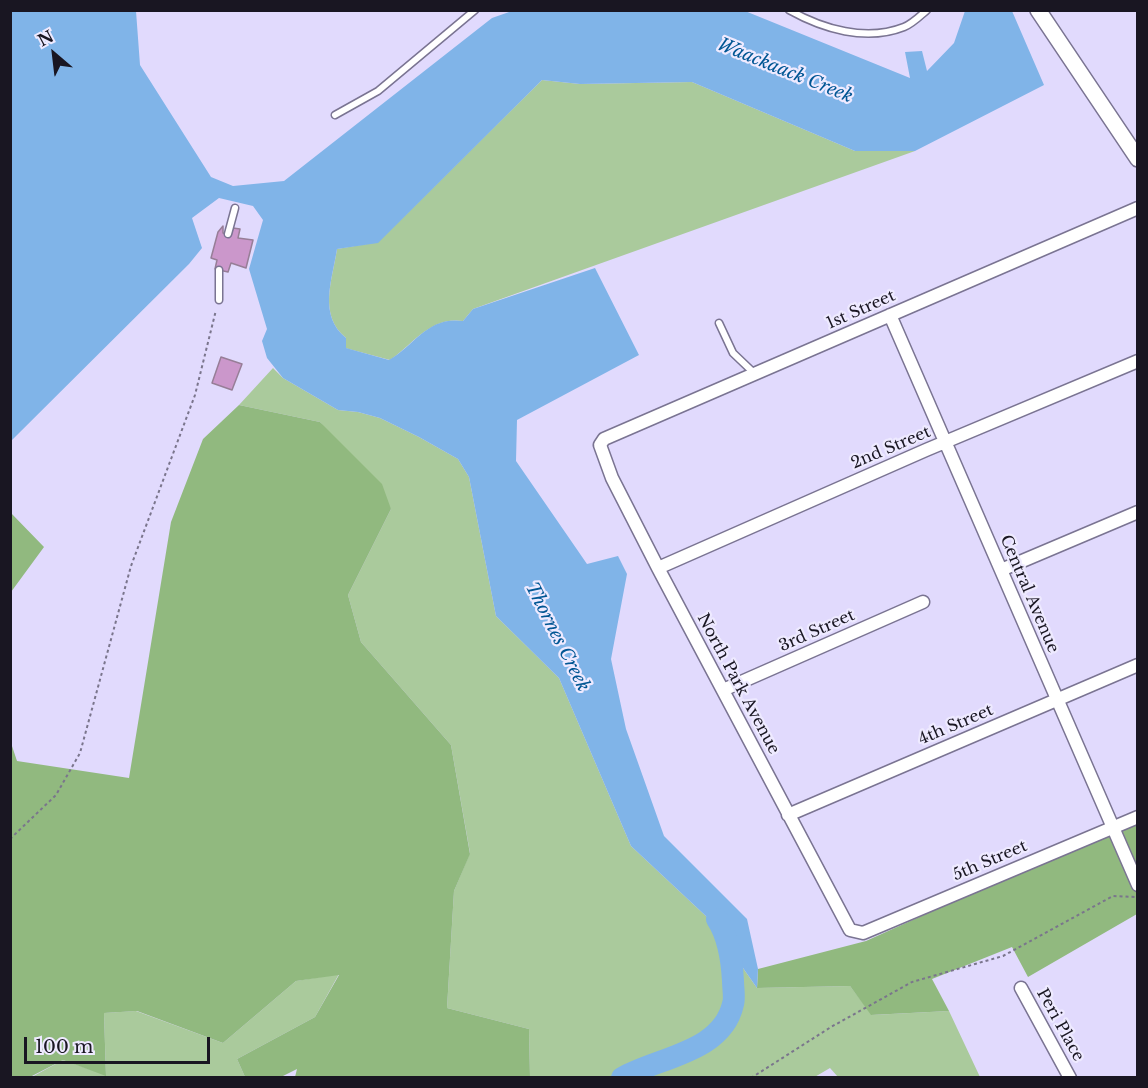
<!DOCTYPE html>
<style>
body{margin:0}
#map{position:relative;width:1148px;height:1088px;overflow:hidden;background:#e1dafd;font-family:"Libre Baskerville",serif}
canvas{display:block}
.frame{position:absolute;inset:0;border:12px solid #191622;pointer-events:none}
.north{position:absolute;left:24px;top:24px;width:60px;height:60px;-webkit-text-stroke:4px #eeeaff;paint-order:stroke;rotate:332deg;font-size:16px;font-weight:700;line-height:24px;text-align:center;color:#191622}
.north::after{content:'';display:block;margin:auto;width:21px;height:27px;background:#191622;clip-path:polygon(50% 0,100% 100%,50% 72%,0 100%)}
.scale{position:absolute;left:24px;top:1037px;width:186px;height:27px;box-sizing:border-box;border:3px solid #191622;border-top:0;padding-left:8px;font-size:18px;line-height:21px;white-space:nowrap;color:#191622;-webkit-text-stroke:4px #eeeaff;paint-order:stroke}
</style>
<div id="map">
<canvas width="1148" height="1088"></canvas>
<div class="frame"></div>
<div class="north">N</div>
<div class="scale">100 m</div>
</div>
<script>
const g = document.querySelector('canvas').getContext('2d');
g.lineJoin = 'round';
function fill(path, color) { g.fillStyle = color; g.fill(path, 'evenodd'); }
function stroke(path, color, width, dash) { g.strokeStyle = color; g.lineWidth = width; g.lineCap = dash ? 'butt' : 'round'; g.setLineDash(dash || []); g.stroke(path); }
function write(font, color, halo, rows, align = 'center') {
  g.font = font + ' "Libre Baskerville",serif'; g.lineWidth = 4.5; g.setLineDash([]); g.textBaseline = 'middle'; g.strokeStyle = halo; g.fillStyle = color; for (const [text, x, y, turn = 0] of rows) {
    g.save(); g.translate(x, y); g.rotate((+turn || 0) * Math.PI / 180); g.textAlign = isNaN(turn) ? turn : align; if (halo) g.strokeText(text, 0, 0); g.fillText(text, 0, 0); g.restore();
  }
}
const green = new Path2D(`
 M542,80l38,4 112,-2 163,69h60l-442,158 -10,12c-32,-5 -50,23 -73,39l-45,-12 1,-10c-28,-23 -14,-57 -9,-89l41,-7z
 M273,368l10,10 55,32 20,2 22,6 39,19 39,22 11,18 27,139 63,62 72,168 77,72 49,70 93,-2 22,29 77,-4 31,66h-142l-8,-9 -17,10 -283,-1 -1,-48 -82,-21 7,-117 16,-38 -19,-108 -90,-103 -13,-47 43,-86 -71,-87 -81,-17z
 M339,974l-24,43 -78,42 8,18 -215,1 33,-18 43,15 -2,-62 32,-2 87,32 73,-62z`);
const forest = new Path2D(`
 M239,405l81,17 62,62 9,25 -43,86 13,47 90,103 19,109 -16,37 -7,117 82,21 1,48h-235l2,-8 -16,8h-36l-8,-18 78,-42 24,-42 -43,6 -73,62 -86,-32 -33,2 2,63 -43,-16 -33,17h-19v-334l6,18 112,17 42,-256 32,-83z
 M11,513l33,34 -33,45z
 M1137,819v95l-109,63 -16,-30 -80,32 17,32 -78,4 -21,-29 -93,2 1,-19 108,-28z`);
const water = new Path2D(`
 M11,10l125,1 4,54 71,112 22,9 51,-5 208,-163 20,-7h233l165,67 -5,-26 17,-1 5,20 27,-28 11,-32h47l32,74 -129,66h-60l-163,-69 -112,2 -38,-4 -164,163 -41,6c-5,32 -19,66 9,89v10l43,12c27,-16 39,-44 74,-39l10,-12 122,-41 44,87 -122,65 -1,41 71,103 31,-8 9,18 -16,85 15,70 38,107 83,83 11,50 -1,19 -49,-70 -77,-72 -72,-168 -63,-62 -27,-139 -11,-18 -39,-22 -39,-19 -22,-6 -20,-2 -55,-32 -16,-20 -5,-17 5,-12 -18,-60 14,-49 -10,-14 -34,-8 -27,20 10,30 -13,16 -178,177z`);
const river = new Path2D(`
 M622,1078c36,-21 100,-25 111,-74 2,-6 0,-16 0,-23 -1,-19 -5,-45 -16,-62`);
const building = new Path2D(`
 M223,226v7l8,2 2,-7 7,1 -2,9 15,2 -7,28 -15,-5 -3,9 -13,-3 2,-9 -6,-2 7,-26z
 M221,357l21,7 -10,26 -20,-7z`);
const path = new Path2D(`
 M10,839l46,-44 24,-42 51,-187 64,-171 21,-85
 M751,1078l80,-51 81,-45 91,-26 110,-60 24,1`);
const service = new Path2D(`
 M789,10c34,19 77,32 115,17 8,-3 16,-11 23,-17
 M335,115l43,-24 97,-81
 M228,234l7,-26
 M219,270v30
 M719,323l14,30 22,21`);
const minor = new Path2D(`
 M1138,208l-534,231 -4,6 12,33 46,90 192,362 13,3 275,-116
 M890,315l248,570
 M658,568l268,-118 212,-89
 M1001,570l137,-58
 M723,690l200,-88
 M788,815l350,-150
 M1021,988l49,90`);
const tertiary = new Path2D(`
 M1038,10l100,149`);
const streetNames = [
 ["1st Street",861,310,-24],
 ["2nd Street",891,448,-23],
 ["Central Avenue",1029,594,67],
 ["3rd Street",817,631,-24],
 ["North Park Avenue",738,684,62],
 ["4th Street",956,725,-23],
 ["5th Street",990,861,-23],
 ["Peri Place",1060,1025,61]
];
const waterNames = [
 ["Waackaack Creek",785,71,22],
 ["Thornes Creek",557,637,63]
];
fill(green, '#aaca9c');
fill(forest, '#91b97f');
fill(water, '#80b4e8');
stroke(river, '#80b4e8', 22);
fill(building, '#cb97cb');
stroke(building, '#977e97', 1.5);
stroke(service, '#7a7492', 9);
stroke(minor, '#7a7492', 15);
stroke(tertiary, '#7a7492', 18);
stroke(path, '#7a758c', 2, [3, 3]);
stroke(service, '#fff', 6);
stroke(minor, '#fff', 12);
stroke(tertiary, '#fff', 15);
write('16px', '#191622', '#eeeaff', streetNames);
write('italic 18px', '#005694', '#eeeaff', waterNames);
</script>
